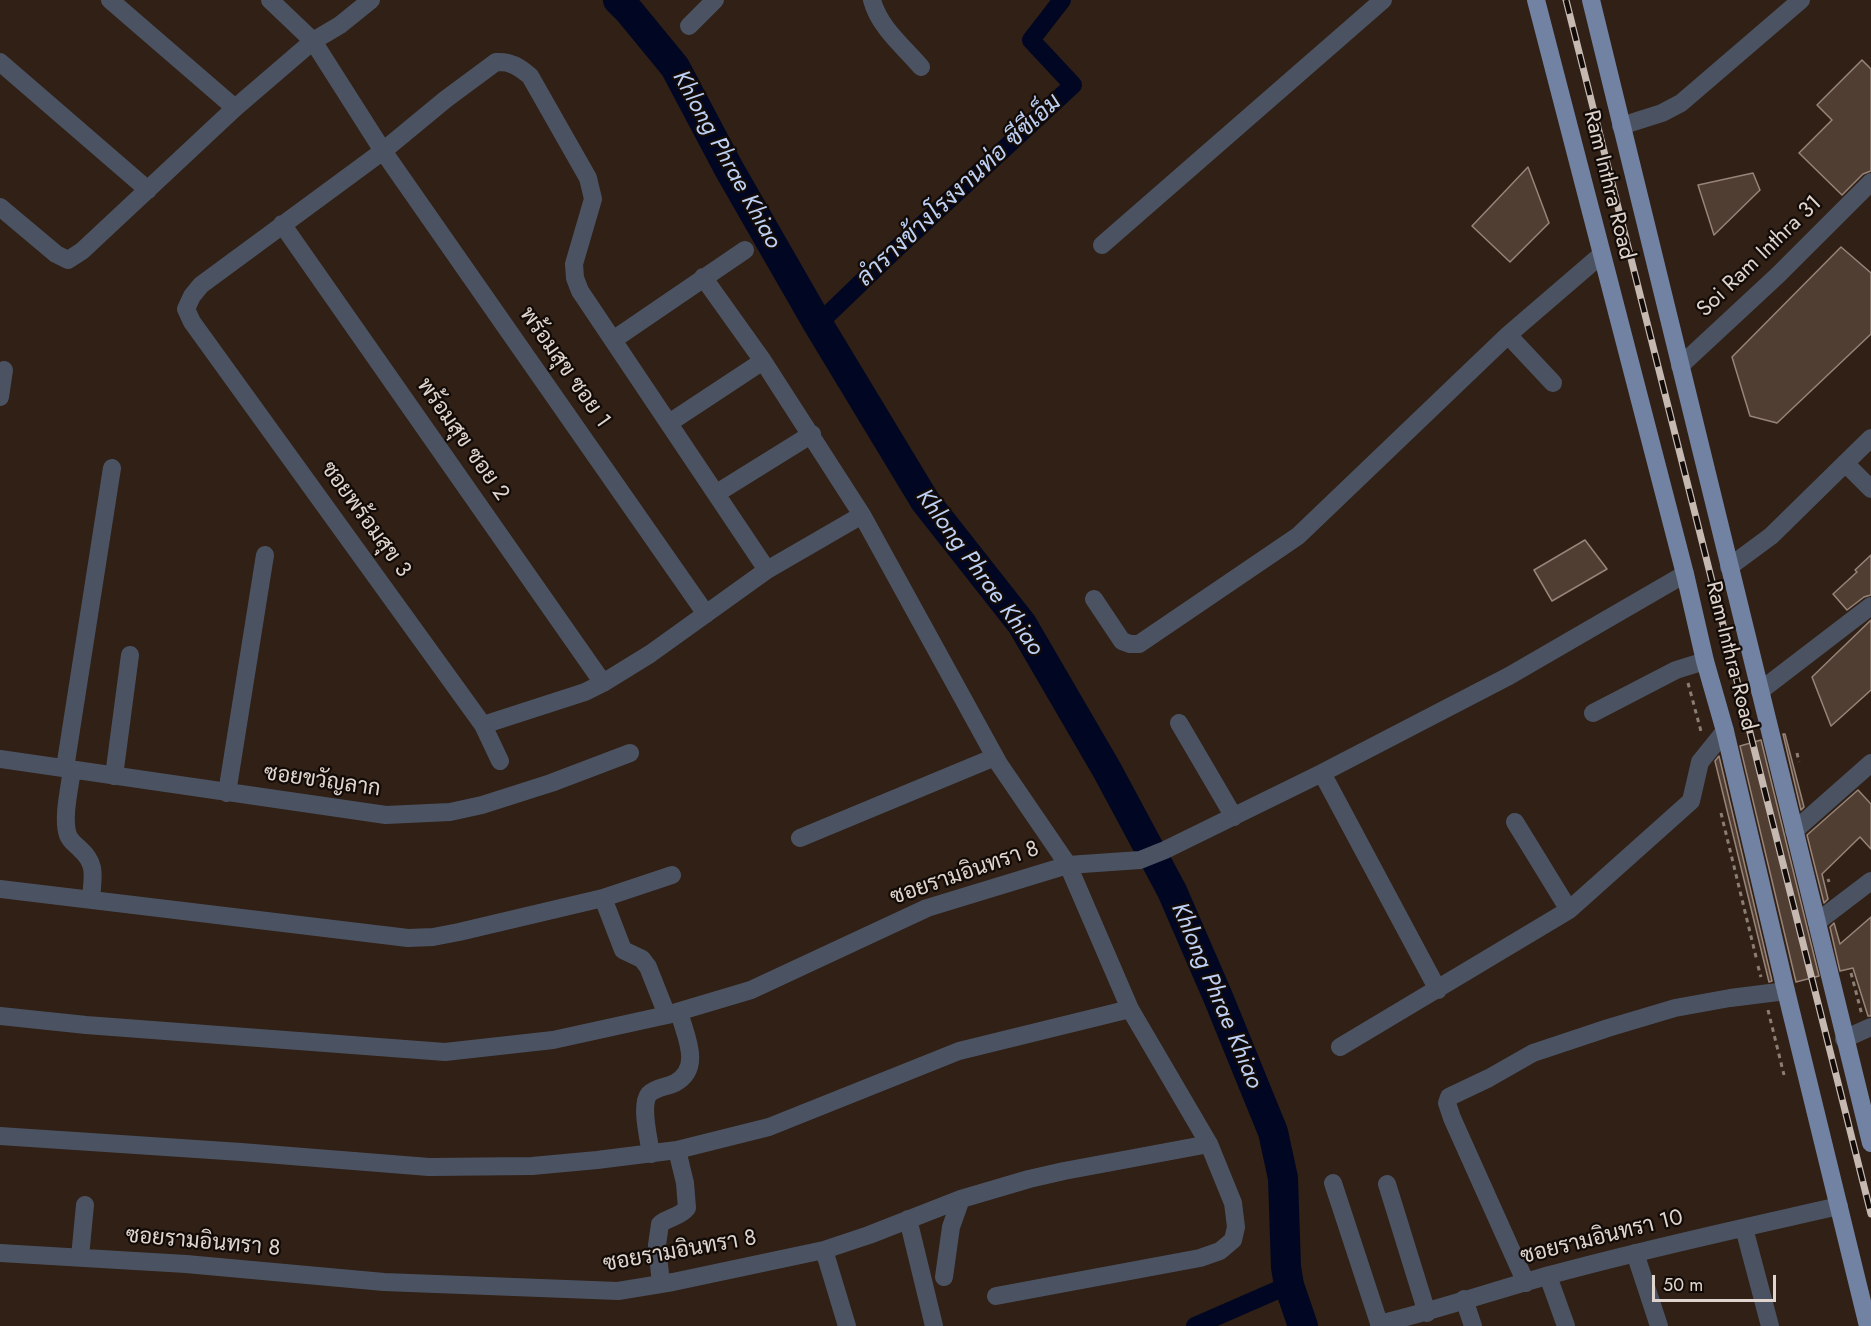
<!DOCTYPE html>
<meta charset="utf-8">
<style>
body{margin:0}
#map{position:relative;width:1871px;height:1326px;overflow:hidden;background:#302015;font-family:Jost,sans-serif}
canvas{display:block}
.scale{position:absolute;left:1652px;top:1275px;width:124px;height:27px;box-sizing:border-box;border:3px solid #e0d5ce;border-top:0;padding-left:8px;font-size:18px;line-height:21px;white-space:nowrap;color:#e0d5ce;-webkit-text-stroke:4px #120b07;paint-order:stroke}
</style>
<div id="map">
<canvas width="1871" height="1326"></canvas>
<div class="scale">50 m</div>
</div>
<script>
const g = document.querySelector('canvas').getContext('2d');
g.lineJoin = 'round';
function stroke(path, color, width, dash) { g.strokeStyle = color; g.lineWidth = width; g.lineCap = dash ? 'butt' : 'round'; g.setLineDash(dash || []); g.stroke(path); }
function fill(path, color) { g.fillStyle = color; g.fill(path, 'evenodd'); }
function write(font, color, halo, rows, align = 'center') {
  g.font = font + ' Jost,Sarabun,sans-serif'; g.lineWidth = 4.5; g.setLineDash([]); g.textBaseline = 'middle'; g.strokeStyle = halo; g.fillStyle = color; for (const [text, x, y, turn = 0] of rows) {
    g.save(); g.translate(x, y); g.rotate((+turn || 0) * Math.PI / 180); g.textAlign = isNaN(turn) ? turn : align; if (halo) g.strokeText(text, 0, 0); g.fillText(text, 0, 0); g.restore();
  }
}
const canal = new Path2D(`
 M818,324l77,-74 178,-165 -42,-45 31,-40
 M1195,1326l94,-41`);
const river = new Path2D(`
 M618,0l11,11 46,56 54,102 89,155 107,177 97,123 85,146 65,121 46,106 55,135 10,46 3,89 3,18 14,41`);
const building = new Path2D(`
 M1862,60l9,9v102l-8,3 -21,21 -43,-42 33,-33 -15,-15z
 M1528,167l21,56 -39,39 -38,-36z
 M1753,173l7,17 -46,45 -16,-50z
 M1841,247l30,26v61l-94,89 -27,-7 -18,-59z
 M1585,540l22,29 -55,32 -18,-31z
 M1871,555v40l-7,2 -17,13 -14,-16 24,-22 -2,-2z
 M1871,620v70l-40,36 -19,-49z
 M1783,734h2l19,73 -3,3z
 M1761,740l58,236 -23,6 -56,-236z
 M1719,756l53,225 -3,1 -54,-221z
 M1858,790l13,14v45l-11,-12 -38,37 6,25 -4,4 -17,-68z
 M1871,917v99h-3l-15,-48 -13,3 -10,-44 4,-4 6,21z`);
const path = new Path2D(`
 M1688,683l14,52
 M1797,753l2,9
 M1721,813l36,148
 M1828,879l1,3
 M1758,966l3,11
 M1851,973l11,42
 M1768,1010l16,65`);
const minor = new Path2D(`
 M110,0l125,108
 M270,0l43,41 70,110 323,463
 M872,0c7,27 31,46 49,67
 M689,26l26,-26
 M0,62l148,128
 M1621,126l41,-13 19,-10 120,-103
 M0,207l56,47 12,6 14,-9 153,-143 78,-67 27,-16 31,-25
 M282,224l321,459
 M1102,245l281,-245
 M703,277l60,84 99,154 137,249 69,101 62,144 79,135 24,59 3,24 -3,13 -13,11 -20,7 -204,38
 M1508,335l45,48
 M613,340l132,-90
 M1680,366l98,-91 93,-93
 M0,397l4,-27
 M669,423l94,-62
 M1845,463l26,26
 M717,493l95,-59
 M1729,567l42,-31 100,-98
 M1094,599l28,42 8,3h9l159,-108 210,-201 93,-80
 M1760,691l111,-85
 M1593,713l83,-43 29,-9
 M1179,723l55,94
 M483,725l102,-33 18,-9 47,-29 117,-84 95,-55
 M0,759l386,56 64,-3 32,-7 69,-22 79,-30
 M500,761l-17,-36 -291,-403 -6,-13 6,-13 9,-11 182,-134 63,-52 50,-37c15,-1 23,5 34,14l58,102 5,21 -19,65 1,14 5,13 187,279
 M65,768l47,-300
 M72,769c-2,18 -10,49 -4,66 2,6 7,9 12,14 18,16 12,29 11,51
 M1322,773l116,217
 M114,776l16,-121
 M227,793l38,-238
 M1515,822l54,88
 M1794,831l77,-68
 M800,838l195,-81
 M0,889l408,49 25,-1 26,-5 144,-34 69,-23
 M603,898l20,52 19,9 6,8 19,48
 M1817,922l54,-41
 M0,1016l86,9 359,27 108,-12 114,-25 84,-25 176,-82 141,-43 72,-5 25,-10 157,-77 187,-97 176,-102
 M1844,1039l27,-12
 M1340,1047l229,-137 122,-109 9,-39 25,-31
 M0,1136l241,16 188,15 103,-1 65,-6 80,-10 92,-23 190,-76 171,-42
 M651,1154c-2,-14 -11,-49 -2,-60 7,-7 18,-7 26,-11 28,-15 10,-48 4,-71
 M1333,1183l47,143
 M1387,1184l40,129
 M908,1219l26,107
 M1744,1228l26,98
 M824,1250l23,76
 M0,1253l186,11 198,18 234,9 55,-9 151,-32 45,-15 92,-36 68,-20 35,-8 145,-27
 M1635,1253l24,73
 M80,1257l5,-52
 M1548,1276l18,50
 M944,1277l7,-50 10,-28
 M1526,1283l-74,-165 -5,-15 2,-6 40,-19 44,-25 75,-25 67,-20 55,-10 56,-7
 M661,1284l-4,-39 3,-21c9,-7 20,-7 27,-16l-2,-25 -8,-33
 M1464,1299l9,27
 M1379,1324c58,-14 114,-33 171,-49 95,-26 192,-47 289,-69`);
const major = new Path2D(`
 M1536,0l149,574 20,87 20,70 61,260 82,335
 M1591,0l280,1143`);
const rail = new Path2D(`
 M1566,0l305,1214`);
const streetNames = [
 ["Ram Inthra Road",1608,185,76],
 ["Soi Ram Inthra 31",1760,257,-44],
 ["พร้อมสุข ซอย 1",564,368,55],
 ["พร้อมสุข ซอย 2",462,440,55],
 ["ซอยพร้อมสุข 3",365,520,54],
 ["Ram Inthra Road",1730,656,76],
 ["ซอยขวัญลาก",322,782,8],
 ["ซอยรามอินทรา 8",965,874,-19],
 ["ซอยรามอินทรา 10",1602,1238,-14],
 ["ซอยรามอินทรา 8",203,1243,5],
 ["ซอยรามอินทรา 8",680,1252,-10]
];
const waterNames = [
 ["Khlong Phrae Khiao",726,160,61],
 ["ลำรางข้างโรงงานท่อ ซีซีเอ็ม",960,191,-43],
 ["Khlong Phrae Khiao",979,573,54],
 ["Khlong Phrae Khiao",1216,996,67]
];
stroke(canal, '#010723', 18);
stroke(river, '#010723', 30);
fill(building, '#503e33');
stroke(building, '#988478', 1.5);
stroke(path, '#8b7e75', 3, [4.5, 4.5]);
stroke(minor, '#4b5363', 18);
stroke(major, '#7282a2', 18);
stroke(rail, '#c5b9b2', 7);
stroke(rail, '#120b07', 4.5, [14]);
write('22px', '#e0d5ce', '#120b07', streetNames);
write('italic 24px', '#bed1f5', '#120b07', waterNames);
</script>
